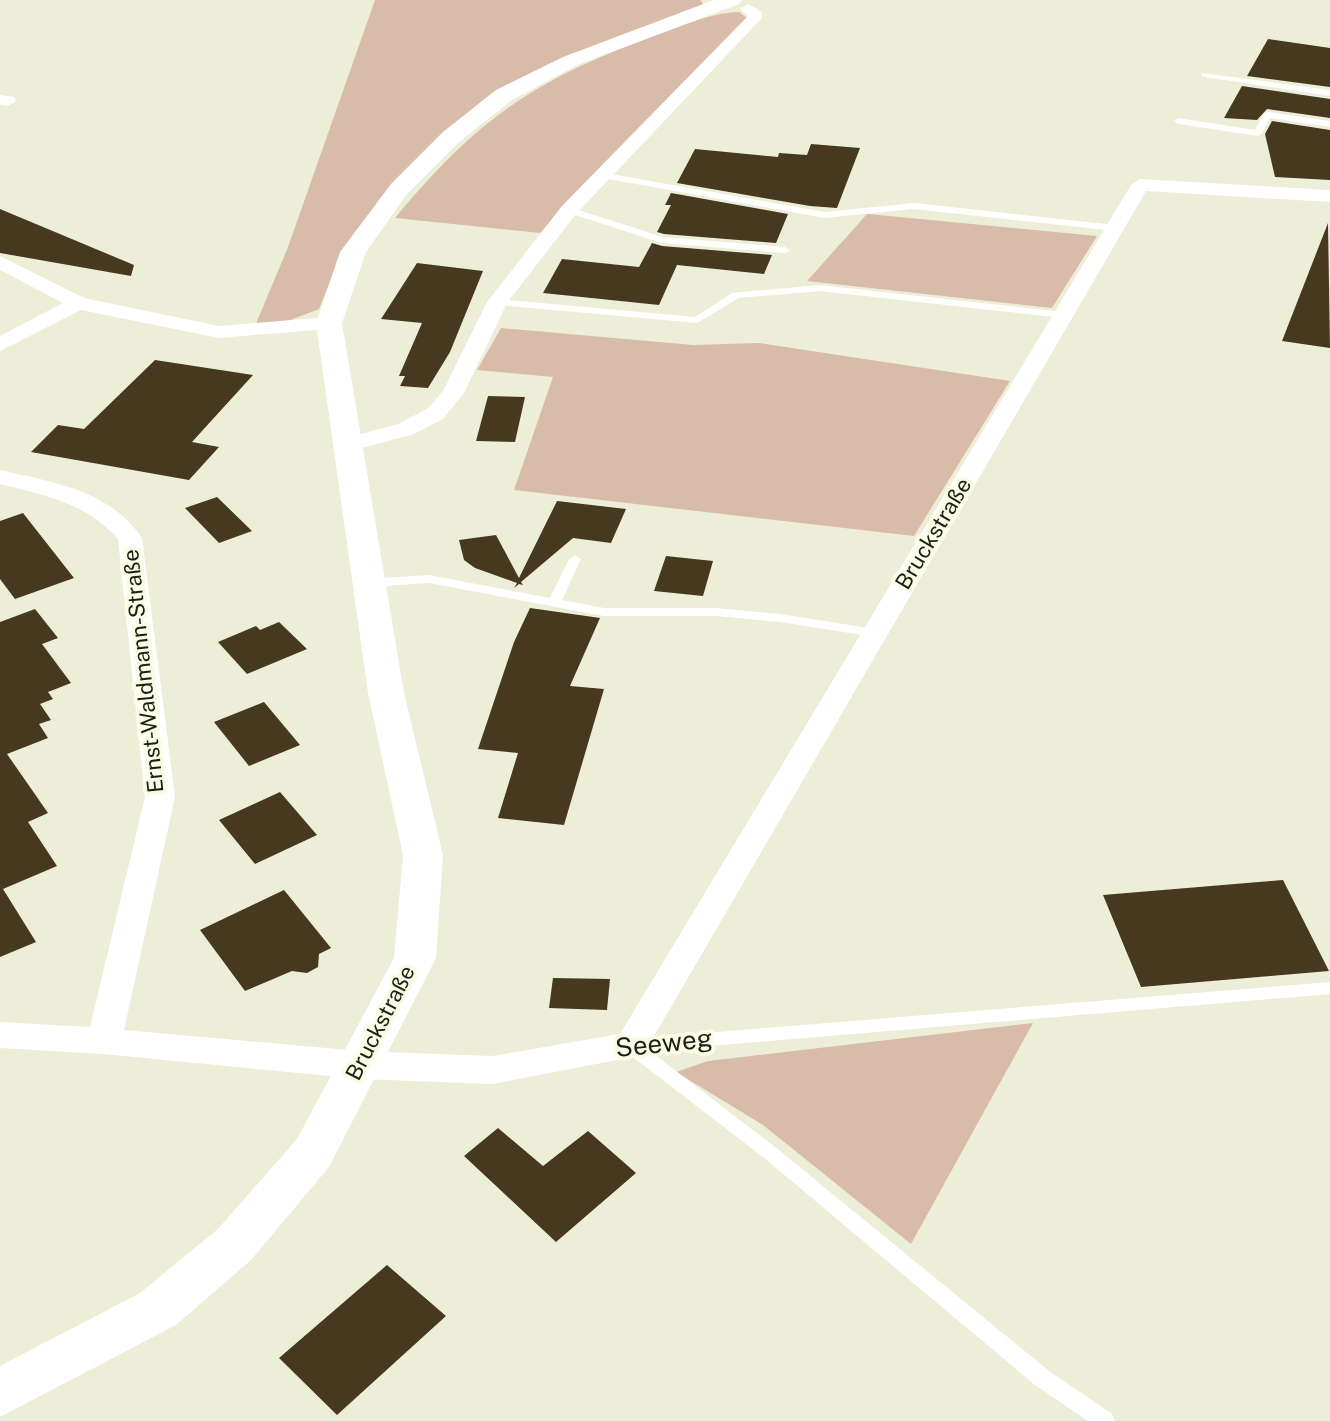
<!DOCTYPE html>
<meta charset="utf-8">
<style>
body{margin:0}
canvas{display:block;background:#eceed8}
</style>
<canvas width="1330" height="1421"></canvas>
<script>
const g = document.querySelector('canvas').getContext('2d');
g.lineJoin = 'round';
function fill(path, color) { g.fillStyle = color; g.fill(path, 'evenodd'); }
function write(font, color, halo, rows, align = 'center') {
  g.font = font + ' "Public Sans",sans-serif'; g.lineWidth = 8; g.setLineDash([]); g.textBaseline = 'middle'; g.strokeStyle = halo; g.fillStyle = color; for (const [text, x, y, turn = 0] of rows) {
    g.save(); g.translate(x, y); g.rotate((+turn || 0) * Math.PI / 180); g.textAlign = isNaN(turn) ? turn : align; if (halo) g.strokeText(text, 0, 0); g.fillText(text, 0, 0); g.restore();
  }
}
const green = new Path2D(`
 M375,0h325l7,8 -207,86 -158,158 -23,57 -34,13 -30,4 33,-79z
 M739,12l8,6 -207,215 -145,-15c82,-98 137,-137 256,-181 29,-10 57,-24 88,-25z
 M867,214h1l229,22 -45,72 -245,-27z
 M501,328l192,17 66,-2 251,38 -96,155 -400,-46 39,-113 -76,-7z
 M1033,1023l-122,221 -148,-119 -87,-53 32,-11z`);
const building = new Path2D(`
 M1268,39l62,9v39l-83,-11z
 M1242,86l88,13v19l-63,-9 -10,11 -33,-2z
 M1272,121l58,9v50l-55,-3 -10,-43z
 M811,144l49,4 -23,60 -27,-2 -133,-23 18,-34 83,8 1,-4 28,2z
 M671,193l117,21 -12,29 -112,-9 -7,-2 14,-27h-6z
 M0,209l134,56 -3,11 -131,-23z
 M1328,223l2,125 -48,-7z
 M652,243l10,3 110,9 -8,19 -87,-9 -18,40 -116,-12 19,-34 77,8z
 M417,263l66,8 -33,81 -22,36 -28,-2 5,-10h-6l23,-53 -41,-4z
 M155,360l98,15 -61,67 27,5 -30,33 -158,-28 27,-27 26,4z
 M488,396l37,1 -10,45 -39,-1z
 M217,497l35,34 -33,12 -34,-35z
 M557,501l69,8 -15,34 -38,-5 -52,44 2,3 -4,-1 -5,4 3,-5 -42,-15 -11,-8 -5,-20 37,-5 23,43z
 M23,513l51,65 -59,21 -15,-20v-58z
 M666,556l47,5 -10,35 -49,-5z
 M530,608l70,10 -30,68 34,3 -40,136 -66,-7 20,-65 -40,-4 36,-107z
 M35,609l23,29 -16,6 29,39 -23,9 5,7 -13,5 11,16 -12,4 9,14 -41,16 41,59 -20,9 29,44 -54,23 33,53 -36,15v-335z
 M279,622l28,27 -60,25 -29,-32 38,-16 4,4z
 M264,702l36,43 -51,21 -35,-44z
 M280,792l37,43 -62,29 -36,-44z
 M1283,880l46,91 -188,16 -38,-92z
 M284,890l47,58 -12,6 -1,13 -11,6 -15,-2 -47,20 -45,-61z
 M553,978l57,1 -3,31 -58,-2z
 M498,1128l45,38 45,-35 48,42 -80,69 -92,-86z
 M387,1265l59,51 -109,99 -58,-57z`);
const service = new Path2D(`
 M1202,73l128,17v6l-125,-19h-3z
 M1267,112l63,9v6l-60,-9 -8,15 -4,3 -80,-12 -4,-3 4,-3 77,12 8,-15z
 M600,172l225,40 89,-9 201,22 5,3 -5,3 -201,-22 -89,9 -228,-41 -2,-2z
 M569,207l94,30 122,10 5,3 -5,3 -123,-10 -96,-31v-4z
 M820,285l243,27 5,3 -5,3 -243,-27 -81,7 -42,25 -200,-18 -5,-3 5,-3 198,18 37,-24z
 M575,555l6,4 -19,41 42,8h112l64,6 95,15 7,4 -7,4 -95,-15 -64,-6h-112l-175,-33 -60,4 -6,-4 6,-4 60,-4 121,23 19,-39z
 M1330,982v12l-680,57 125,96 274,224 63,43 3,7h-27l-53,-36 -272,-228 -138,-106 -3,-5 3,-5 6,-2z`);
const minor = new Path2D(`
 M748,4l14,8v6l-186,196 -69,89 -43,90 -21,26 -29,15 -67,18 -8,-2 -4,-5 4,-5 59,-16 29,-15 16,-18 44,-89 75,-96 186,-190 -8,-7z
 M0,95l14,2 2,4 -8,5 -8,-1z
 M1140,179l190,11v12l-184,-11 -503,864 -151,29 -132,-5 -256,-25 -104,-6v-26l90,5 55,-230 -27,-258c-31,-36 -74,-44 -118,-55v-14c52,12 110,20 142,68l33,259 -51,233 236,21 132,5 128,-22 511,-849z
 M0,256l84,42 135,28 110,-9 10,6 -10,6 -110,9 -138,-28 -81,41v-15l63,-33 -63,-33z`);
const tertiary = new Path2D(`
 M714,0h28l-3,4 -162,61 -65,35 -53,42 -52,52 -41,58 -24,71 62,370 39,162 -7,103 -107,209 -77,92 -76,66 -176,92v-51l140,-73 78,-64 79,-90 97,-181 9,-103 -35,-162 -52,-370 24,-71 51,-68 52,-52 53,-42 67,-33z`);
const streetNames = [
 ["Bruckstraße",934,534,-59],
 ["Ernst-Waldmann-Straße",144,671,-96],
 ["Bruckstraße",381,1023,-63]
];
const nearStreetnames = [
 ["Seeweg",664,1044,-6]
];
fill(green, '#d9bba9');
fill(building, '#463920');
fill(service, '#fff');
fill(minor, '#fff');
fill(tertiary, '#fff');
write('22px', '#1d1e16', '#fafce6', streetNames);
write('26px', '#1d1e16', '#fafce6', nearStreetnames);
</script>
